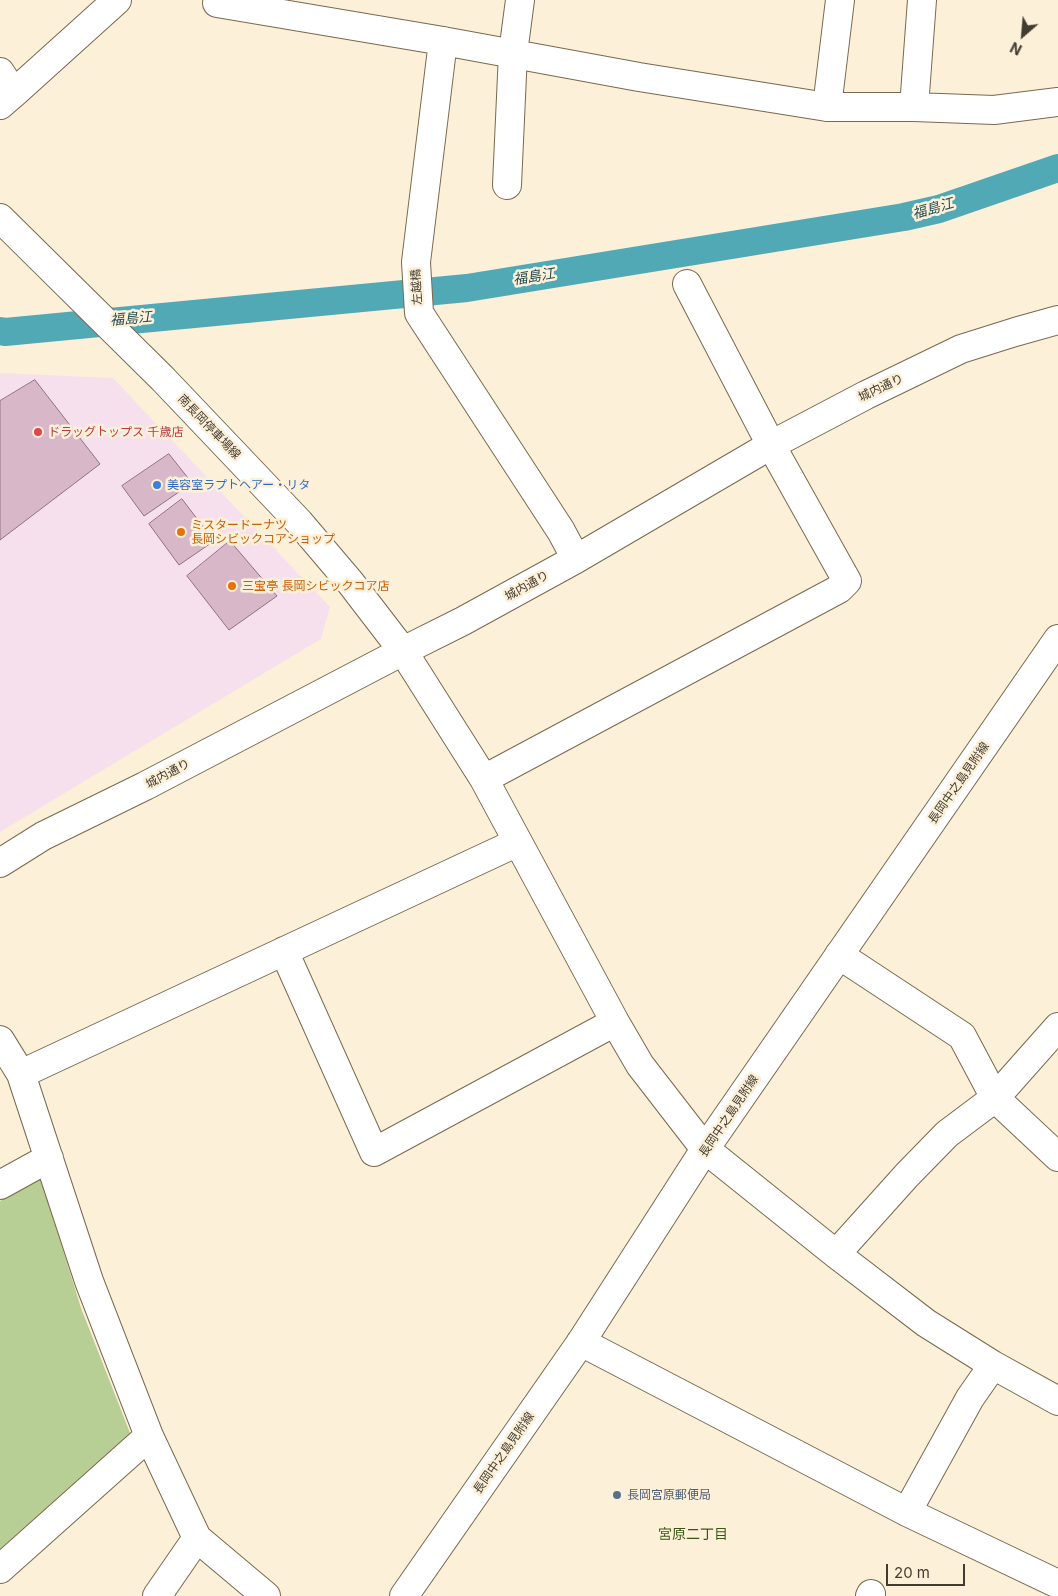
<!DOCTYPE html>
<meta charset="utf-8">
<style>
body{margin:0}
#map{position:relative;width:1058px;height:1596px;overflow:hidden;background:#fdf0d9;font-family:Inter,sans-serif}
canvas{display:block}
.north{position:absolute;left:998px;top:10px;width:50px;height:50px;-webkit-text-stroke:4px #fdf0d9;paint-order:stroke;rotate:207deg;font-size:14px;font-weight:700;line-height:20px;text-align:center;color:#423b2f}
.north::after{content:'';display:block;margin:auto;width:18px;height:22px;background:#423b2f;clip-path:polygon(50% 0,100% 100%,50% 72%,0 100%)}
.scale{position:absolute;left:886px;top:1564px;width:79px;height:22px;box-sizing:border-box;border:2px solid #423b2f;border-top:0;padding-left:6px;font-size:15px;line-height:18px;white-space:nowrap;color:#423b2f;-webkit-text-stroke:4px #fdf0d9;paint-order:stroke}
</style>
<div id="map">
<canvas width="1058" height="1596"></canvas>
<div class="north">N</div>
<div class="scale">20 m</div>
</div>
<script>
const g = document.querySelector('canvas').getContext('2d');
g.lineJoin = 'round';
function fill(path, color) { g.fillStyle = color; g.fill(path, 'evenodd'); }
function stroke(path, color, width, dash) { g.strokeStyle = color; g.lineWidth = width; g.lineCap = dash ? 'butt' : 'round'; g.setLineDash(dash || []); g.stroke(path); }
function write(font, color, halo, rows, align = 'center') {
  g.font = font + ' Inter,"Noto Sans JP",sans-serif'; g.lineWidth = 5; g.setLineDash([]); g.textBaseline = 'middle'; g.strokeStyle = halo; g.fillStyle = color; for (const [text, x, y, turn = 0] of rows) {
    g.save(); g.translate(x, y); g.rotate((+turn || 0) * Math.PI / 180); g.textAlign = isNaN(turn) ? turn : align; if (halo) g.strokeText(text, 0, 0); g.fillText(text, 0, 0); g.restore();
  }
}
const commercial = new Path2D(`
 M0,373l113,5 217,229 -9,32 -321,193z`);
const green = new Path2D(`
 M41,1179l40,129 51,130 -132,116v-353z`);
const canal = new Path2D(`
 M0,331l5,1 462,-44 437,-71 35,-8 119,-41`);
const building = new Path2D(`
 M35,380l65,84 -100,76v-139z
 M169,454l23,29 -48,33 -22,-30z
 M182,499l32,42 -35,24 -30,-41z
 M230,541l47,55 -48,34 -42,-54z`);
const minor = new Path2D(`
 M217,3l226,38 196,36 188,30h87l80,3 64,-8
 M443,41l-27,221 3,51 142,218 15,28
 M0,72l14,21 -14,12
 M14,93l103,-93
 M827,107l13,-107
 M914,107l8,-107
 M507,185l6,-132 7,-53
 M403,651l81,128 131,243 25,43 65,84 131,105 90,69 67,42 65,36
 M484,779l355,-190 8,-8 -76,-136 -84,-161
 M0,863l43,-27 102,-50 258,-135 60,-30 113,-62 195,-114 95,-50 95,-46 54,-17 43,-12
 M284,951l90,201 241,-130
 M839,955l123,81 33,62 63,59
 M0,1040l21,34 68,207 60,155 48,102 69,58
 M21,1074l497,-232
 M0,1185l49,-27
 M836,1254l71,-79 40,-41 48,-36 63,-71
 M581,1342l326,170 151,72
 M907,1512l63,-114 23,-33
 M0,1569l149,-133
 M157,1596l40,-58
 M870,1596l1,-2`);
const major = new Path2D(`
 M0,218l163,161 136,143 51,60 53,69
 M404,1596l177,-254 124,-193 353,-510`);
const markers = [
 [38,432,5,"#e0444e"],
 [157,485,5,"#3f7fe0"],
 [181,532,5,"#e8710a"],
 [232,586,5,"#e8710a"],
 [617,1495,5,"#5c6f8a"]
];
const streetNames = [
 ["左越橋",417,287,-94],
 ["城内通り",881,388,-25],
 ["南長岡停車場線",209,427,46],
 ["城内通り",527,586,-29],
 ["城内通り",168,774,-28],
 ["長岡中之島見附線",959,783,-55],
 ["長岡中之島見附線",729,1116,-56],
 ["長岡中之島見附線",504,1453,-55]
];
const healthNames = [
 ["ドラッグトップス 千歳店",48,432]
];
const shopNames = [
 ["美容室ラプトヘアー・リタ",167,485]
];
const foodNames = [
 ["ミスタードーナツ",191,525],
 ["長岡シビックコアショップ",191,539],
 ["三宝亭 長岡シビックコア店",242,586]
];
const serviceNames = [
 ["長岡宮原郵便局",627,1495]
];
const waterNames = [
 ["福島江",933,209,-16],
 ["福島江",534,277,-9],
 ["福島江",131,319,-5]
];
const neighbourhoodNames = [
 ["宮原二丁目",693,1535]
];
fill(commercial, '#f6e0ee');
fill(green, '#b7ce94');
stroke(canal, '#52a9b6', 28);
fill(building, '#d8b8c8');
stroke(building, '#907281', 1);
stroke(minor, '#78694f', 30);
stroke(major, '#78694f', 30);
stroke(minor, '#fff', 28);
stroke(major, '#fff', 28);
for (const [x, y, r, color] of markers) { const dot = new Path2D(); dot.arc(x, y, r, 0, 2 * Math.PI); g.fillStyle = color; g.fill(dot); stroke(dot, '#fdf0d9', 2); }
write('12px', '#423b2f', '#fdf0d9', streetNames);
write('12px', '#be3a42', '#fdf0d9', healthNames, 'left');
write('12px', '#366cbe', '#fdf0d9', shopNames, 'left');
write('12px', '#c56008', '#fdf0d9', foodNames, 'left');
write('12px', '#4e5e75', '#fdf0d9', serviceNames, 'left');
write('italic 14px', '#244d53', '#fdf0d9', waterNames);
write('14px', '#395713', '#fdf0d9', neighbourhoodNames);
</script>
